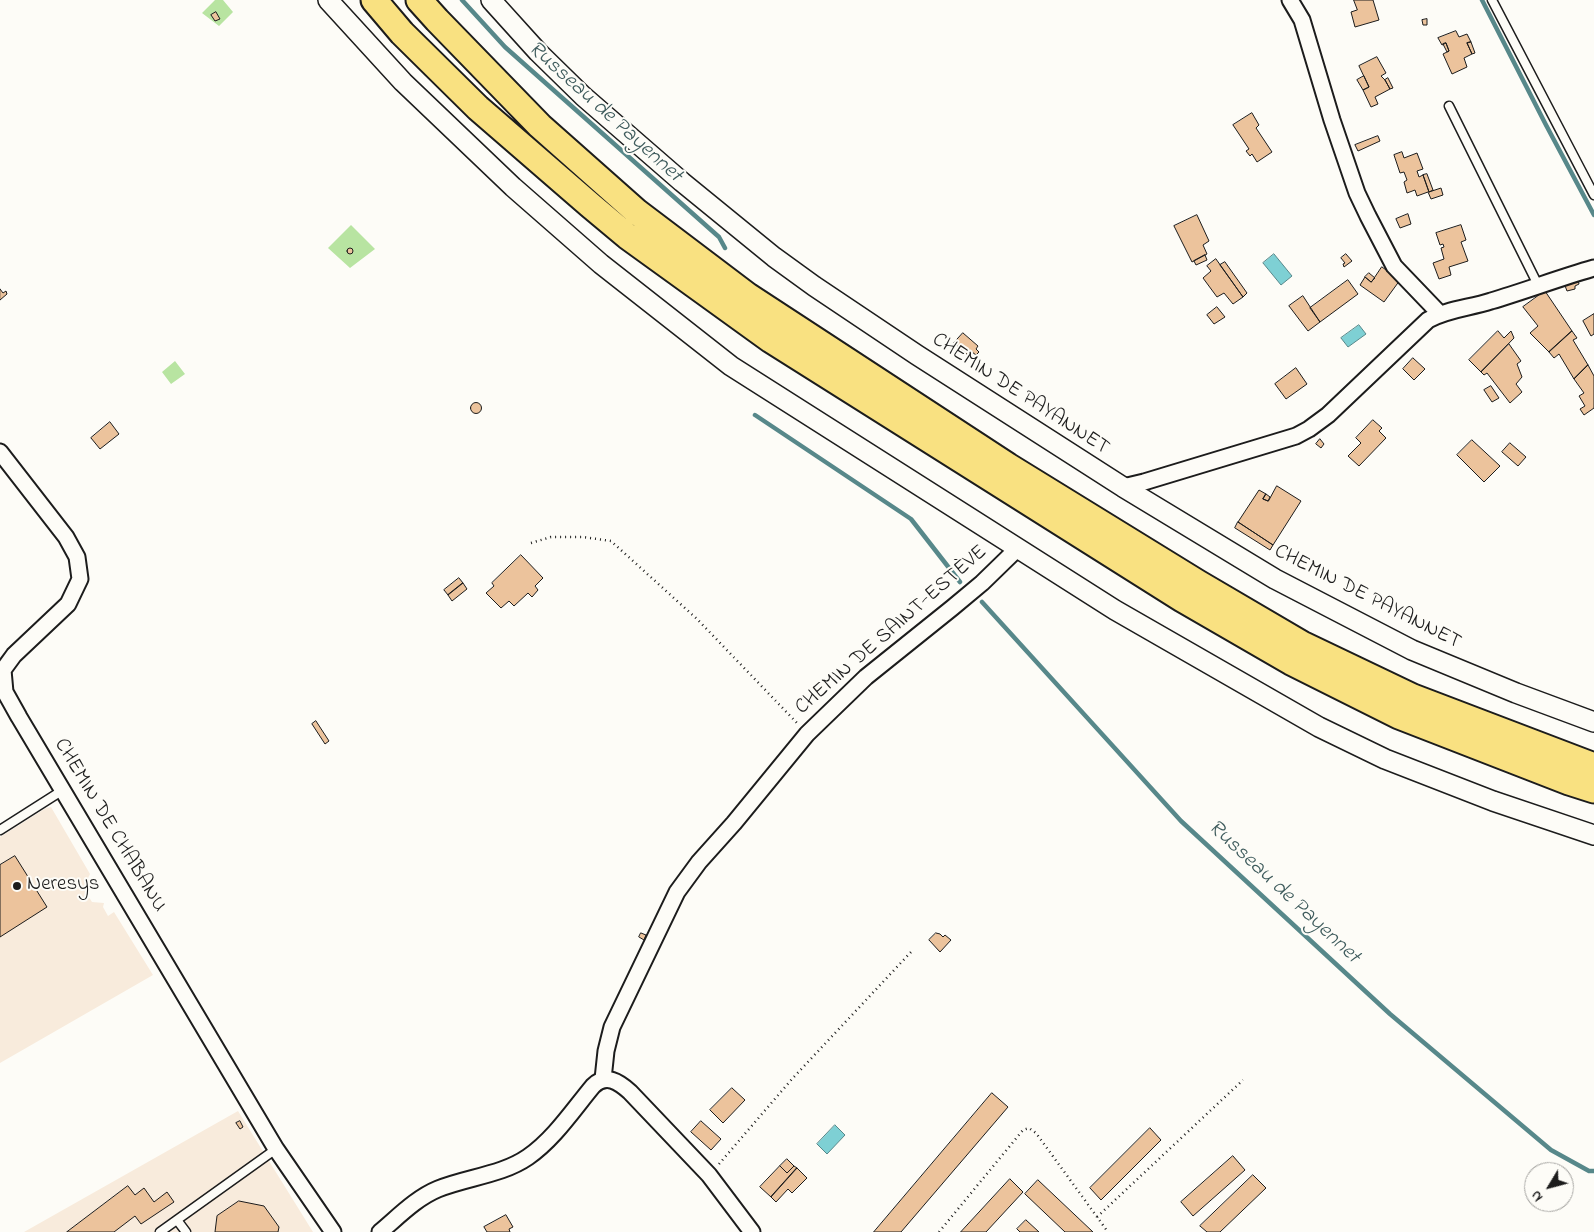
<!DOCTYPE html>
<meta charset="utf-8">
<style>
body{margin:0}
#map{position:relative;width:1594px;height:1232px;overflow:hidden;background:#fdfcf7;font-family:"Indie Flower",sans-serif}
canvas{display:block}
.north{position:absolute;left:1524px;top:1162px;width:50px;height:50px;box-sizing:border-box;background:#fdfcf7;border:1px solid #a3a29f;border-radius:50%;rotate:233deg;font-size:14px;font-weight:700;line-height:20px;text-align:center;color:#1c1c1c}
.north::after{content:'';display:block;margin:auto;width:18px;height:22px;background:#1c1c1c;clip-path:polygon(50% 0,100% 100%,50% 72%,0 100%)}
</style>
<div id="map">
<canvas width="1594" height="1232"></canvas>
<div class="north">N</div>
</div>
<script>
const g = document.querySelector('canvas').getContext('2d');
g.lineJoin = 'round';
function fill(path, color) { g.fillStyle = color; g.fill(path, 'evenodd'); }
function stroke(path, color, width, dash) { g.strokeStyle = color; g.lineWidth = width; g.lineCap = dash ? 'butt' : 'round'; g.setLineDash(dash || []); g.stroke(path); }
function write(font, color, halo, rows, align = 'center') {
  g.font = font + ' "Indie Flower",sans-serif'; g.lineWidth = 4; g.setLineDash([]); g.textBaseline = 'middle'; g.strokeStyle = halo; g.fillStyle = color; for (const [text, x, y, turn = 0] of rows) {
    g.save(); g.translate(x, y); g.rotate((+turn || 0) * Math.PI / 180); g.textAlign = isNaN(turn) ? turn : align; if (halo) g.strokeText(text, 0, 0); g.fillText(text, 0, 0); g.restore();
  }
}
const built = new Path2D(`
 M51,807l39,67 -7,14 9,14 12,1 -1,4 5,9 6,-4 39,63 -153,88v-226l46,-29z
 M238,1111l75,121h-289z`);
const green = new Path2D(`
 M215,0h8l10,12 -14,14 -17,-13z
 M351,225l24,24 -25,19 -22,-20z
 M175,361l10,13 -14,10 -9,-12z`);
const water = new Path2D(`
 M1274,254l18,22 -11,9 -18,-22z
 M1359,325l7,9 -18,13 -7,-9z
 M835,1125l10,10 -18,19 -10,-10z`);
const stream = new Path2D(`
 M462,0l43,47 214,190 6,11
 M1482,0l64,125 48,90
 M755,415l156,104 49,63
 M982,602l199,219 209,193 161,136 38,21h5`);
const building = new Path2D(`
 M1354,0h19l6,20 -24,7 -4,-15 6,-2z
 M216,12l4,7 -5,2 -4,-6z
 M1427,19v6h-4l-1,-5z
 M1456,31l3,6 8,-3 4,8 -4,1 5,11 -8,4 3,9 -15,7 -9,-20 6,-3 -3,-8 -4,2 -4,-7z
 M1471,42l4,11 -3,1 -5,-11z
 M1446,43l3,8 -2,1 -4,-8z
 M1377,57l9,16 -5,3 4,4 5,9 -15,8 3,7 -7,3 -8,-17 6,-3 -10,-21z
 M1364,76l5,11 -6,3 -6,-10z
 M1388,78l5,10 -3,1 -5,-9z
 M1252,113l7,12 -3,3 16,24 -15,10 -5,-8 -2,2 -4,-5 3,-2 -16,-24z
 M1378,136l2,5 -22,10 -3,-6z
 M1402,152l2,6 13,-5 6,16 -6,2 2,6 4,-2 6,17 12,-4 2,7 -12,4 -3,-7 -11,4 -2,-6 -8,3 -3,-11 3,-2 -3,-8 -4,1 -6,-18z
 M1427,174l6,16 -4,2 -6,-17z
 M1408,214l3,10 -11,4 -4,-9z
 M1197,215l12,26 -6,4 4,9 -15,8 -18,-36z
 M1461,225l5,15 -5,2 7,19 -19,6 2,8 -12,4 -6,-16 11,-4 -3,-11 3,-1 -1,-3 -3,1 -4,-12z
 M347 251a3 3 0 1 1 6 0a3 3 0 1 1-6 0Z
 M1346,254l6,7 -8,6 -1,-3 2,-1 -4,-5z
 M1205,255l2,5 -11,5 -2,-4z
 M1216,259l27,38 -10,7 -9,-11 -7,4 -14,-19 8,-7 -4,-5z
 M1225,262l22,31 -4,4 -23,-32z
 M1382,267l18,13 -16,22 -24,-17 5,-8 6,5z
 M1369,273l6,5 -4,4 -6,-5z
 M1348,280l10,14 -38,28 -10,-14z
 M1578,280l1,4 -4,2v3l-8,2 -3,-8z
 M0,289l3,4 3,-2 1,3 -7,6z
 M1545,291l27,40 -23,21 -19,-19 8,-7 -15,-19z
 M1303,296l17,26 -12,9 -19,-25z
 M1217,307l8,10 -11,7 -7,-9z
 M1594,314v20l-3,2 -8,-15z
 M1498,331l6,7 7,-7 3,7 -33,34 -12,-12z
 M1572,331l5,7 -4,2 15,25 -14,14 -15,-25 -5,4 -5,-6z
 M963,333l15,13 -2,3 3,3 -3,3 -4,-3 -3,4 -15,-13z
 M1509,344l12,17 -4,3 5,13 -6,7 6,8 -12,11 -23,-30 -3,2 -3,-3z
 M1413,358l12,11 -11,11 -11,-11z
 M1588,365l6,11v32l-10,7 -4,-6 5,-3 -6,-10 5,-3 -10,-14z
 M1296,368l11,16 -21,15 -11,-15z
 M1491,386l8,12 -7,4 -8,-12z
 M470.5 408a5.5 5.5 0 1 1 11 0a5.5 5.5 0 1 1-11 0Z
 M1373,420l9,8 -3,3 7,7 -27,28 -11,-10 13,-13 -5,-5z
 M110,422l9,12 -19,15 -9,-11z
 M1320,439l4,5 -3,4 -5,-4z
 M1472,440l28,26 -16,16 -27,-27z
 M1510,443l16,14 -8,9 -16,-14z
 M1277,486l24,15 -28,44 -35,-23 21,-32 7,4 -3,5 5,2z
 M1266,494l4,3 -2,4 -5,-2z
 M1238,522l35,23 -3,5 -35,-22z
 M521,555l22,23 -8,8 3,4 -6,7 -4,-4 -14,13 -5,-5 -8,7 -15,-15 8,-7 -2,-3z
 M459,578l4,5 -15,12 -4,-5z
 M463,583l4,6 -15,12 -4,-6z
 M316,721l13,20 -4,3 -13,-20z
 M15,856l32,51 -47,30v-72z
 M641,933l5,2 -2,5 -5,-3z
 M936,933l4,1 3,3 2,-2 6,5 -11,12 -11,-12z
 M732,1088l13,12 -22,23 -13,-13z
 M992,1093l16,14 -107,125h-27z
 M240,1121l3,6 -3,2 -4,-6z
 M701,1121l20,18 -10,11 -20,-18z
 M1150,1128l11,12 -60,60 -11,-12z
 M1233,1156l12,14 -52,46 -12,-14z
 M787,1159l7,7 -7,7 -7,-7z
 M780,1166l7,7 7,-7 3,2 -26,29 -11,-10z
 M797,1168l10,10 -15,15 -4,-4 -12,13 -5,-5z
 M1253,1175l13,13 -46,44h-13l-7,-6z
 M1010,1179l13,13 -37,40h-25z
 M1038,1180l55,52h-28l-40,-38z
 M128,1186l7,9 9,-7 10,14 13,-10 7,10 -33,22 -6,-8 -21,16h-47z
 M239,1201l25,5 15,21 -1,5h-63l2,-16z
 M506,1215l7,12 -4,2 1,3h-23l-3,-5z
 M1026,1220l13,12h-19l-3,-3z`);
const path = new Path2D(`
 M531,543l20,-6h32l28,4 86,78 100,104
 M719,1164l73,-85 119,-127
 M1097,1217l146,-137
 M939,1232l84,-102 6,-2 7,5 72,99`);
const service = new Path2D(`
 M1492,0l102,195
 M1449,106l89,179
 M0,830l63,-40
 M177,1220l9,12
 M160,1232l116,-83`);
const minor = new Path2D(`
 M1290,0l12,20 30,100 25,73 11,23 26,50 46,48
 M0,452l66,85 11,20 3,22 -12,25 -54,51 -11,15 2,22 14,25 257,432 57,83
 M1123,487l21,-5 152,-46 13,-7 19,-14 100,-95c19,-11 42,-12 63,-19 34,-10 68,-23 103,-33
 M603,1079l3,-28 6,-24 65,-135 22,-30 35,-39 73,-89 59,-57 86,-69 30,-25 36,-35
 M380,1232c18,-15 36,-34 58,-43 30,-12 64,-14 90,-32 26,-18 45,-47 65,-71 13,-13 26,-4 37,6l79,83 43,57`);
const tertiary = new Path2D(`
 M328,0l75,82 110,105 88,77 130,102 384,244 204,117 66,32 108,42 101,34
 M491,0l47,52 45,44 99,86 92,75 40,29 103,69 206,132 152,92 137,71 104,43 78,29`);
const trunk = new Path2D(`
 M374,0l28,33 76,75 112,97 37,31 144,104 411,259 109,63 108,54 170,66 25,8
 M419,0l18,20 103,106 97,86 111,84 260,170 190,117 104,61 111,53 181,69`);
const markers = [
 [17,886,5,"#1c1c1c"]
];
const streetNames = [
 ["CHEMIN DE PAYANNET",1020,395,33],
 ["CHEMIN DE PAYANNET",1367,598,27],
 ["CHEMIN DE SAINT-ESTÈVE",892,631,-41],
 ["CHEMIN DE CHABANU",109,826,59]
];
const poiNames = [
 ["Neresys",27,886]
];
const waterNames = [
 ["Russeau de Payennet",604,113,42],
 ["Russeau de Payennet",1283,893,43]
];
fill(built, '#f8ebdc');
fill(green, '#b8e4a1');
fill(water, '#7ed0d4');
stroke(water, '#57888a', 1);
stroke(stream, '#57888a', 4.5);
fill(building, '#ecc39c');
stroke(building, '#1c1c1c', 1);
stroke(service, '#1c1c1c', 11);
stroke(minor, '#1c1c1c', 19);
stroke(tertiary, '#1c1c1c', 22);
stroke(trunk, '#1c1c1c', 29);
stroke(path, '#1c1c1c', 2.5, [1, 4]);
stroke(service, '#fdfcf7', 8);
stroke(minor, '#fdfcf7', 15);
stroke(tertiary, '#fdfcf7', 19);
stroke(trunk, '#f9e181', 25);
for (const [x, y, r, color] of markers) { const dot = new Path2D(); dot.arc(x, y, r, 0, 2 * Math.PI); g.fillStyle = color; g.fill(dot); stroke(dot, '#fdfcf7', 2); }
write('21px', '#1c1c1c', '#fdfcf7', streetNames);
write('21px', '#1c1c1c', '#fdfcf7', poiNames, 'left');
write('italic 22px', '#3e5b5c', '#fdfcf7', waterNames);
</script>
